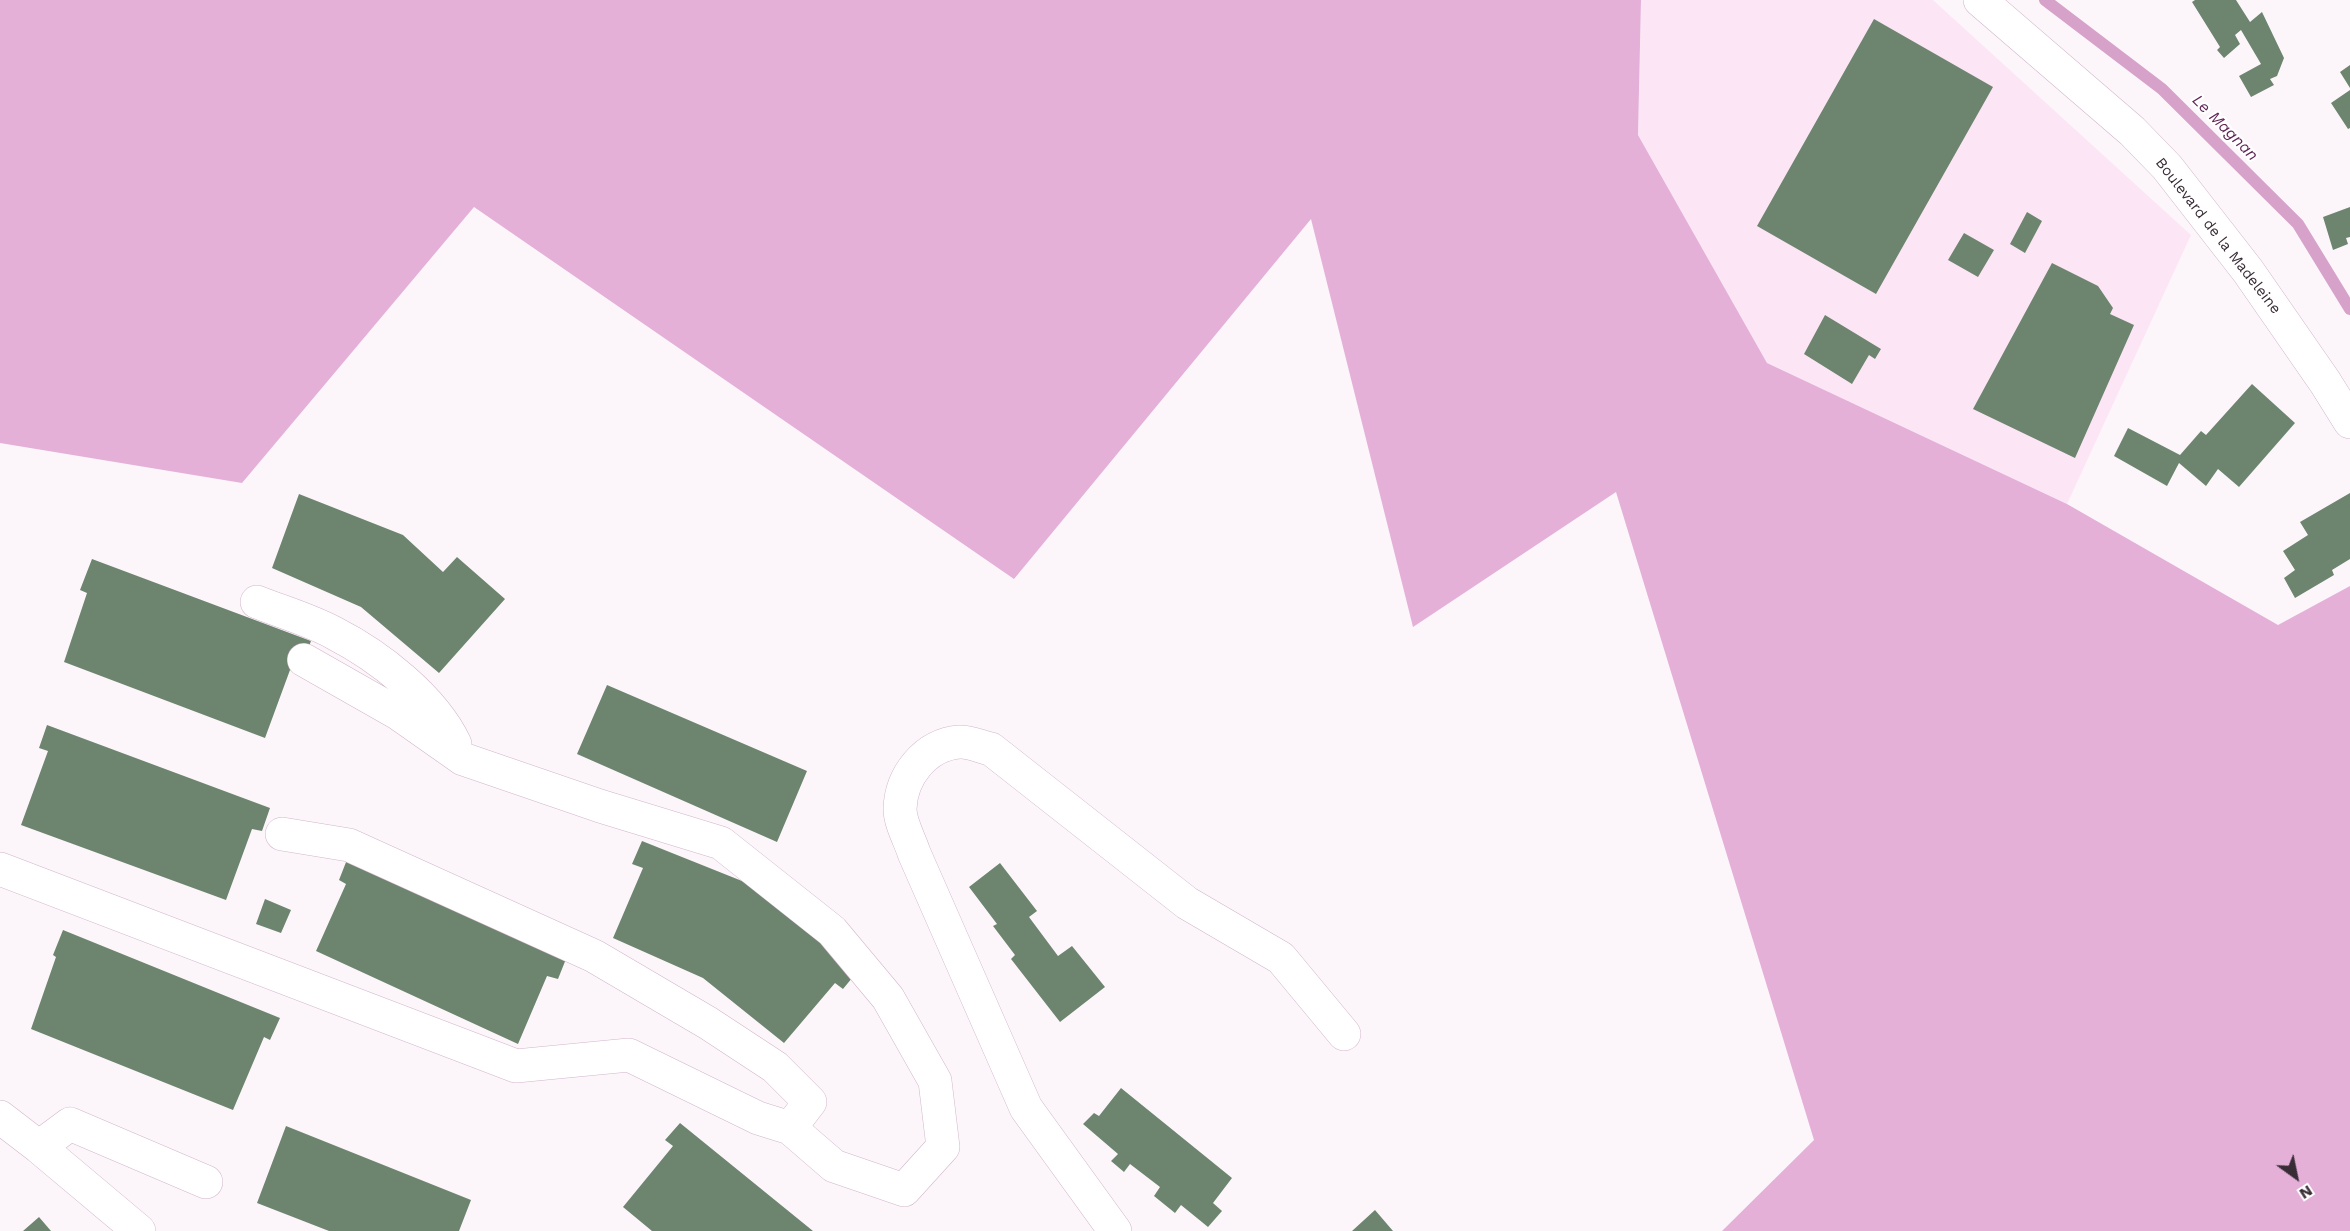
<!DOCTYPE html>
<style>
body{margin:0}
#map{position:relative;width:2350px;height:1231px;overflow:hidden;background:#fcf6fb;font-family:"Work Sans",sans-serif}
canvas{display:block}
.north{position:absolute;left:2266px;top:1147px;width:60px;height:60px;-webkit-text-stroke:4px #fff;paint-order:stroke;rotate:147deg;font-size:16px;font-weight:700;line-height:24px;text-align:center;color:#382c35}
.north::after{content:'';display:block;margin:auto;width:21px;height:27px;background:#382c35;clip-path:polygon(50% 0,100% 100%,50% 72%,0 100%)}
</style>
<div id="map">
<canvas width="2350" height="1231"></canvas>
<div class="north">N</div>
</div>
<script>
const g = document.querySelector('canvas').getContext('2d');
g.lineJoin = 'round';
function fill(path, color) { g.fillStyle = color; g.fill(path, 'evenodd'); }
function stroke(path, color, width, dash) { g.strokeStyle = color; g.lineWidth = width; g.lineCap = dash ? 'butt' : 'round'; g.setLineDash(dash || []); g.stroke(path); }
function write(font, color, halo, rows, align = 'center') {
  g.font = font + ' "Work Sans",sans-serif'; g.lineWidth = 4.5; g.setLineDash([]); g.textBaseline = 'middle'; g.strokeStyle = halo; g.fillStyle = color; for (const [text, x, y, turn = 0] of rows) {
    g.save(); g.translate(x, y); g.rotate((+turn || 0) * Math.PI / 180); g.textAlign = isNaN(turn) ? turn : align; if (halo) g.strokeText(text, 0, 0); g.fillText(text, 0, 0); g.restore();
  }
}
const built = new Path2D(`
 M1641,0h292l258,235 -124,269 -300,-141 -129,-228z`);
const forest = new Path2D(`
 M0,0h1641l-3,135 129,228 300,141 211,121 72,-39v645h-628l92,-91 -198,-648 -203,135 -102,-408 -297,360 -540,-372 -232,276 -242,-40z`);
const stream = new Path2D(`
 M2045,0l117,89 136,135 52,85`);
const building = new Path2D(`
 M2195,0h41l14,22 12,-10 22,46 -7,18 -7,3 4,6 -23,12 -12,-21 22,-12 -20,-34 -6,5 5,9 -16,14 -7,-8 3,-3 -28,-45z
 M1874,19l119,68 -117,207 -119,-68z
 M2350,65v23l-10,-16z
 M2350,90v38l-2,1 -17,-26z
 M2350,207v30l-4,1 2,6 -15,6 -10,-33z
 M2027,212l15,9 -17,32 -15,-9z
 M1964,233l30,17 -16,27 -30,-17z
 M2052,263l46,23 15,22 -3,6 24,11 -59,133 -102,-49z
 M1825,315l56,34 -6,10 -6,-4 -17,29 -48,-30z
 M2252,384l43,39 -56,64 -21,-18 -12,17 -27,-23 -12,23 -53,-30 14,-28 52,27 21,-24 5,4z
 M2350,493v66l-18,11 2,5 -39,23 -11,-20 11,-8 -12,-19 25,-16 -8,-13z
 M299,494l104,41 40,37 14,-15 48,42 -66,74 -78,-66 -89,-39z
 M92,559l219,82 -12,32 -9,-3 -25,68 -201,-76 23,-69 -7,-3z
 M607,685l200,86 -30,71 -200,-88z
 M47,725l223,83 -8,23 -10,-2 -26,71 -205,-75 27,-74 -9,-3z
 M642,841l110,44 105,87 -14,17 -8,-6 -51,60 -81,-65 -90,-40 30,-70 -11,-4z
 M350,852l218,102 -10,25 -11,-3 -29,68 -202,-93 30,-67 -7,-4z
 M1000,863l37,48 -8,6 29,39 14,-10 33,41 -45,35 -49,-63 4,-4 -22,-29 4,-2 -28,-37z
 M265,899l26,11 -10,23 -25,-9z
 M63,930l217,88 -10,22 -6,-3 -31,73 -202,-81 25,-72 -3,-2z
 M1121,1088l111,90 -19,25 9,8 -14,16 -27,-22 -6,8 -21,-17 6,-9 -30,-23 -6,8 -13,-11 7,-7 -35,-30 11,-11 5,3z
 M680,1123l133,108h-161l-29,-24 50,-61 -8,-6z
 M286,1126l185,74 -12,31h-130l-72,-28z
 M1375,1210l18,21h-41z
 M39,1217l12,14h-28z`);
const minor = new Path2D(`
 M1980,0l152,131 35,36 81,104 77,111 25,40
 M257,602c25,10 53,18 77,31 45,23 99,65 121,111
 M304,660l95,54 64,45 137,47 121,37 111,88 56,67 47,83 8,66 -39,43 -70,-24 -44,-38
 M0,869l516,197 113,-11 129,63 32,10 20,-26 -35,-35 -67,-44 -114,-67 -245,-111 -67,-11
 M0,1117l39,30 100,84
 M39,1147l31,-23 136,58
 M1115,1231l-89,-123 -112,-255c-4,-13 -14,-30 -14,-44 1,-33 25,-64 59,-67 10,-1 22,5 32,7l196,154 94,55 63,76`);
const streetNames = [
 ["Boulevard de la Madeleine",2218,236,52]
];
const waterNames = [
 ["Le Magnan",2225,128,45]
];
fill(built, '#fce6f6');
fill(forest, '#e4b0d8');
stroke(stream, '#d6a2ca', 12);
fill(building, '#6d856f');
stroke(minor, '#d2b5ca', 34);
stroke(minor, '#fff', 33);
write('15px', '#382c35', '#fff', streetNames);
write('italic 16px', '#602456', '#fff', waterNames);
</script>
